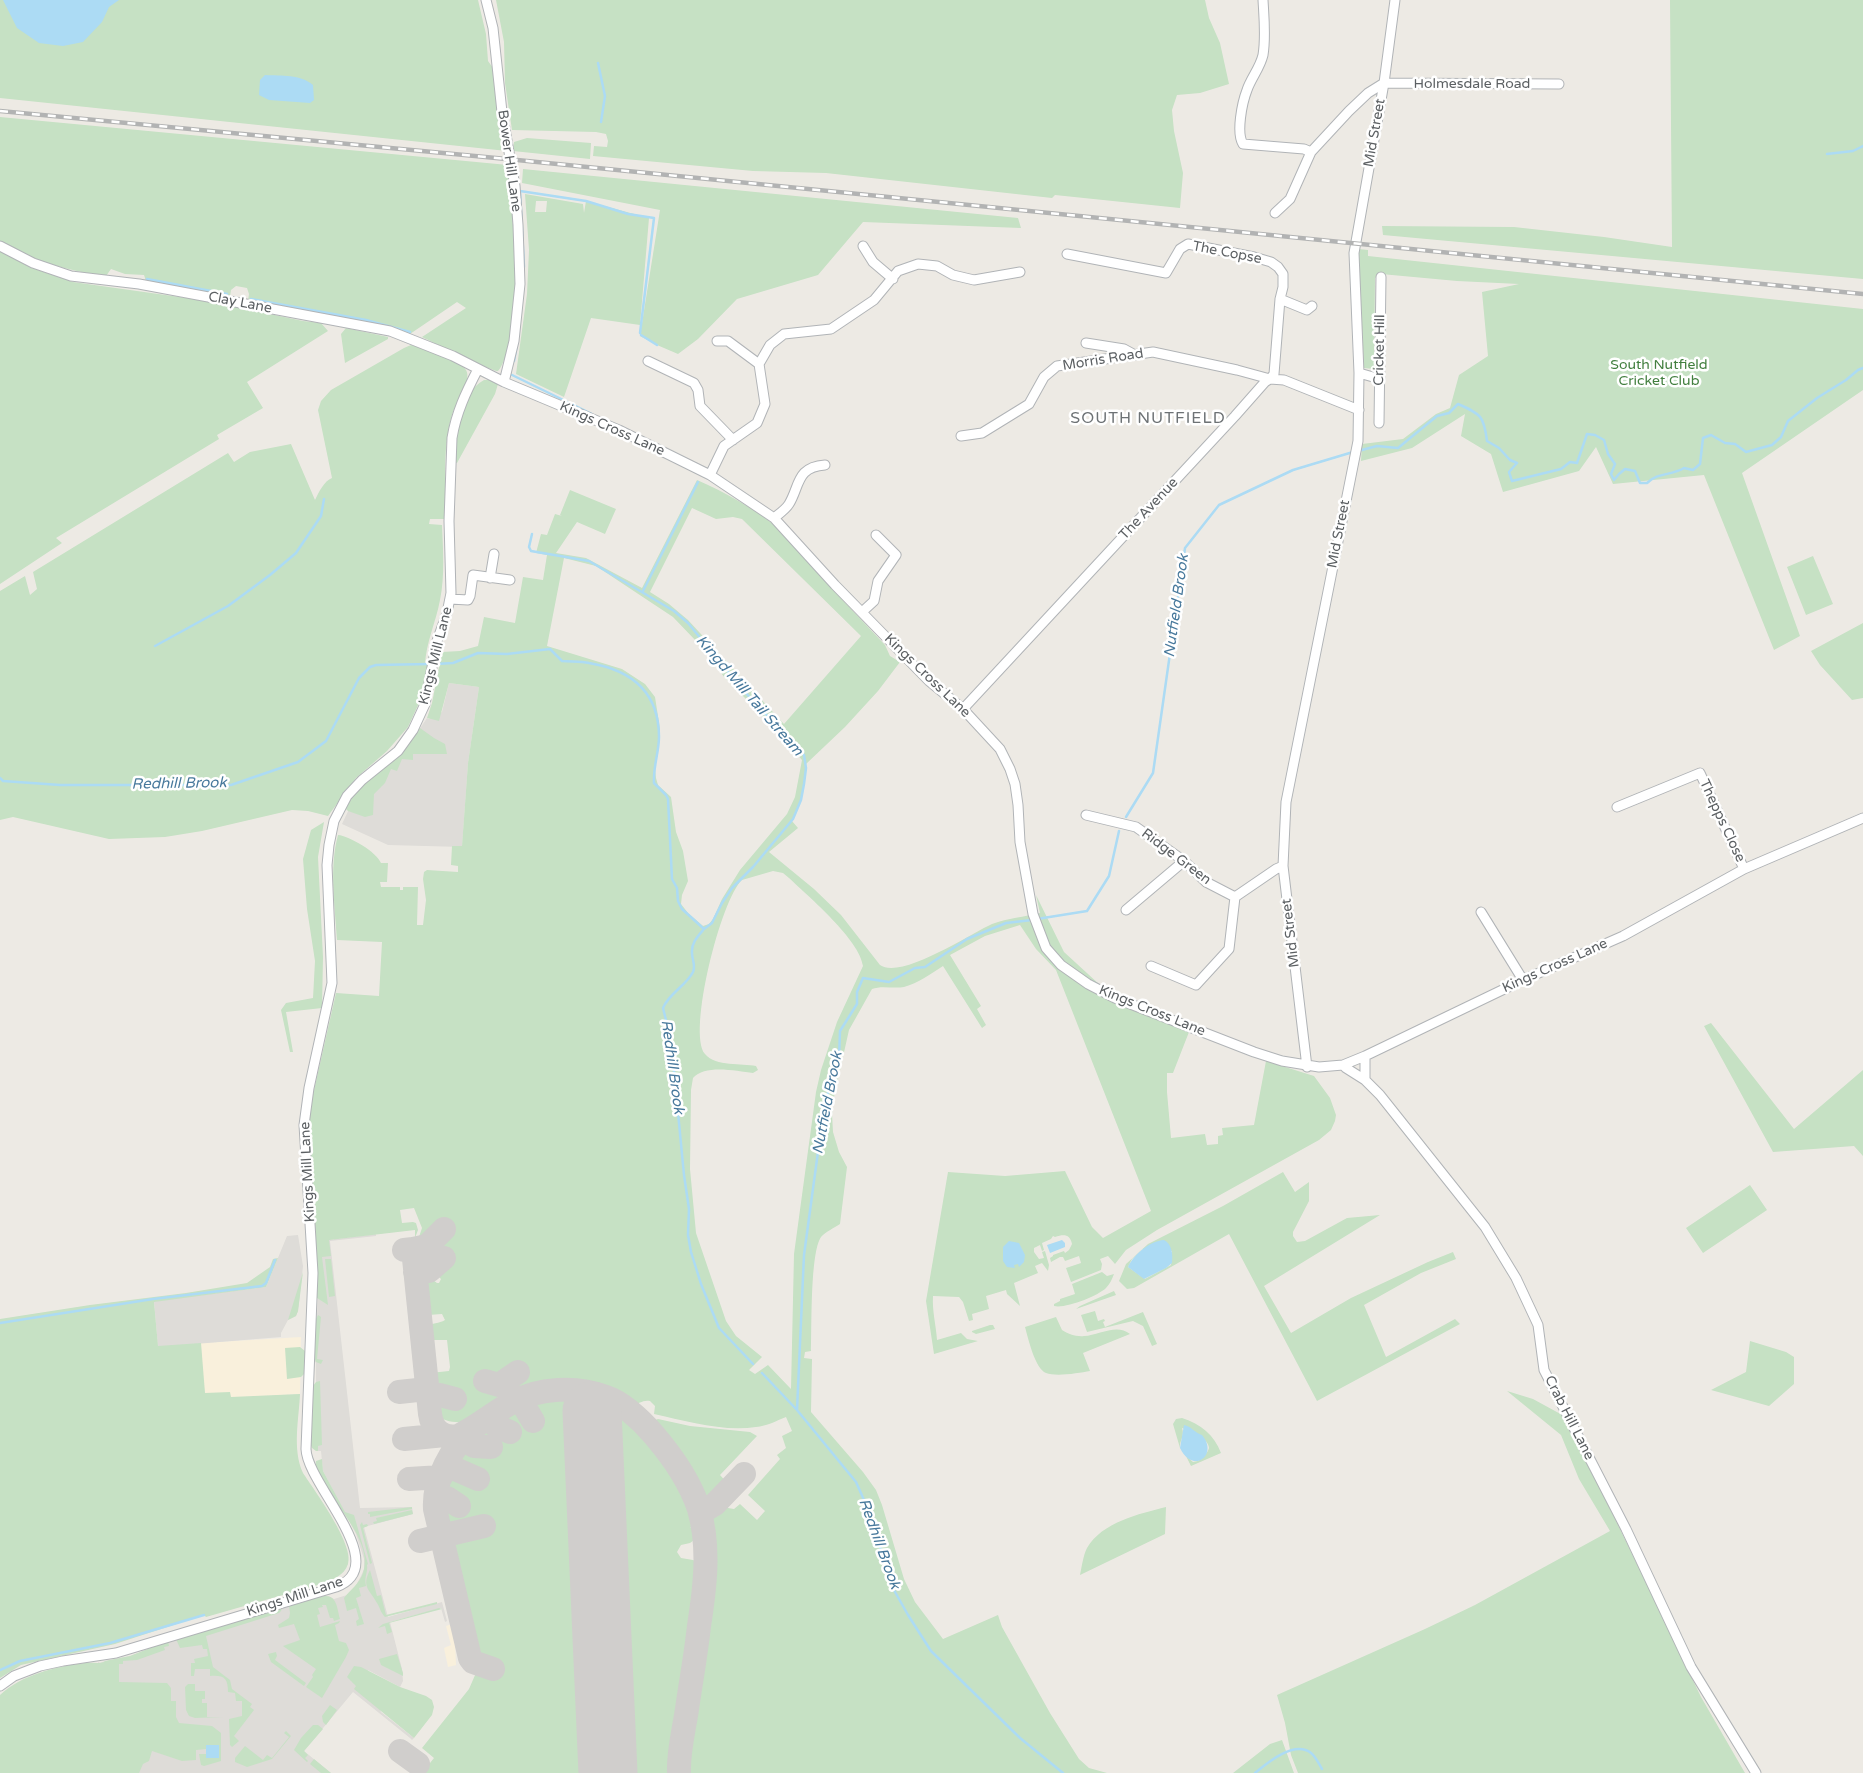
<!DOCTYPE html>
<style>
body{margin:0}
canvas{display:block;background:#edeae4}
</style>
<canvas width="1863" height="1773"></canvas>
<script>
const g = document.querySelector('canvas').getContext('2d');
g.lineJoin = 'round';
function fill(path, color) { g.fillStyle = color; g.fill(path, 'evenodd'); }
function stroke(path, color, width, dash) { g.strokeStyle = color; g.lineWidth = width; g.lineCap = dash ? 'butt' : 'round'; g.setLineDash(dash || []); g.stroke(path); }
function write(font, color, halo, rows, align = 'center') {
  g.font = font + ' "Varela Round",sans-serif'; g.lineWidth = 5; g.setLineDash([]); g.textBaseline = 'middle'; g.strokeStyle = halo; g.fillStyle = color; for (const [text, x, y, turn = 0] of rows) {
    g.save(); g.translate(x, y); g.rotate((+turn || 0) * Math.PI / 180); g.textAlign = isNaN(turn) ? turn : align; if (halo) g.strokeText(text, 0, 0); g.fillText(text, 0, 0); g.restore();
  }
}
const commercial = new Path2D(`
 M301,1337l-1,57 -93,5 -4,-14 -2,-42z
 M452,1624l3,17 1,24 -8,2 -4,-19 7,-3 -5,-19z`);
const industrial = new Path2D(`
 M449,683l30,4 -11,76 -6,84 -74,-2 -46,-21 9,-19 20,-28 18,-13 20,-19 18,-27 2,1 13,-7z
 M376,1234v2l-46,5 30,267 52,-1 1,7 -49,13 24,90 54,-15 5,19 -2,1 -4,-14 -51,14 12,47 1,12 -3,6 -32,-17 13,42 33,26 -2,2 -2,-2 -57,-46 -49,59 27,22h-220l-13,-111 2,1 5,-2 25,-5 46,-17 36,-9 107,-33 9,-1 6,3 13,-4 7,-6 7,-13 3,-7v-10l-8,-25 -33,-63 -2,-20h-5v-88l-2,-3 4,-61 3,-6 -2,-52z
 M298,1235l5,31 -5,45 -2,5 -8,4 -7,13v4l-123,10 -4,-46 112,-14 21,-51z`);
const green = new Path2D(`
 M0,0h478l8,34 2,27 5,7 7,62 7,21 -507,-53z
 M496,0h709l4,18 11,25 9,41 -29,9 -23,2 -5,15 2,21 9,42 -3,35 -125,-13 -3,3 -226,-25 -73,-2 -160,-15 1,-10 13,1 1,-6 -2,-7 -10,-2 -84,-2 -7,-47 -1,-41z
 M1670,0h193v279l-480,-44 -1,-9 132,1 90,10 68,10z
 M0,117l508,48c4,39 6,79 9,118 2,17 -8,77 -19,88 -5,1 -66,-29 -76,-34l44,-29 -9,-6 -47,32 -48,-13 -114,-20 1,-7 -2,-6 -11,-2 -5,4 -1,7 -84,-16 -2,-6 -19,-1 -14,-5 -5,7c-38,-5 -73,-15 -106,-35z
 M527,138l64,5 -1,16 -77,-8 1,-9z
 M523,169l495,49 3,10 -158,-6 -45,53 -81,24 -39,40 -20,15 -21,-9 -17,-9 20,-126 -138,-27z
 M525,194l58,10 1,9 2,-12 63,17 -9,107 -49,-7 -27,79 -48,-23 11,-80 2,-44zM536,201h11l-1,11h-11z
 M1358,249l10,1v6l495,53v81l-121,83 58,163 -26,14 -70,-175 -91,9 -17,-37 -17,24 -76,21 -12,-38 -30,-18 4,-22 -53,34 -51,13 1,-17 41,-5 33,-25 14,-6 9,-33 29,-19 -6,-64 37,-8 -62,-3 -76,-7 -6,4 -1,91 -10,-1z
 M0,250l29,17 44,15 135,19 95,20 18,2 7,8 -81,51 16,26 -46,27 2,4 -163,99 6,5 -62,41z
 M346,328l42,9v2l-43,24 -4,-29z
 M411,345c12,4 49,14 55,25 6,10 -9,32 -13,42 -11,32 -7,70 -8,103l-1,4h-14l-1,5 13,1c1,25 3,50 -2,75 -4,22 -14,42 -15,65h3l-9,38 -11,24 -21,24 -31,27 -28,38 -20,-5 -16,-1 -90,21 -37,6 -56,2 -96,-22 -13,3v-229l25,-15 5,19 7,-6 -4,-17 195,-119 6,9 16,-10 41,-8 24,56c4,-8 9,-19 17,-22l-14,-68 3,-9 10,-11 73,-42z
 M484,380h7l7,4 -3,10 -38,69 -2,-1c0,-23 5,-70 29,-82z
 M697,480c28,12 56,28 80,47l57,64 51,54 5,11 10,6 -22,29 -33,36 -39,37 -4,34 -10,23 6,7 -29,24 45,37 27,26 39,50c21,15 90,-31 112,-41 16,-6 32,-7 48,-11l-4,-18 28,57 36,33 -4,8 13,7 80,32 -16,41h-6v19l4,46 34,-4 2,11 11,-1v-8l5,-1 -1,-7 32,-3 12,-64 48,15 16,22 6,17 -1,6 -4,9 -12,10 -162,90 -31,20 -11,14 -7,-8 -8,3 2,5 -1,6 -30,12 -5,-14 15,-5 -2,-7 -14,5 -2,-4h-3l-9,5 -1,-4 3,-2v-1l11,-4 1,2 4,-3 3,-6c-2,-10 -8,-10 -17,-7l-2,-1 -2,3 -9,4 2,7 -2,1 -2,-6 -6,3v4l5,7 5,-1 -2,-6 3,-1 4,14 -1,6 -6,-8 -7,3 3,7 -24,10 6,23 -13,-12 -1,-4 -20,6 3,13 -17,5 1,6 -4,1 -6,-19 -4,-5 -26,-1c-1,15 3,29 4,44l24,-7 6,6 11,2 -44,13 -8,-53 22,-129 57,4 60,-5 27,56 11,11 48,-27 -95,-241 -20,-21 -16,-24 -35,11 -35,19 31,51 -4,3 9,16 -4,3 -39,-62c-12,8 -25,17 -39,21 -11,2 -22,-2 -32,2l-23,41 -15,67 -2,17 1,18 6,20 8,15 -7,57c-6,4 -15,8 -19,13 -11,16 -9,92 -10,114l-6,1 -1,6 8,1 -1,53 52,60 13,18 6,15 22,74 11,23 28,37 55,-24 4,12 48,86 29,46 10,9 18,5h-422l25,-176 3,-43 -5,-32 6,-9 8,-6 12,2 6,-5 17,16 8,-9 -17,-16 32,-36 -3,-4 9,-7 -4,-12 10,-5 -6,-14c-10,4 -19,9 -30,10 -33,5 -70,-6 -102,-13l1,-8 -5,-5c-8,-2 -12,5 -20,3l-29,-19 -8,-3 -13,-2 -46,4 -31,15v-10l17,-15v-3l-2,-2 -16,10 -5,-2 -4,4 -7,-4 -4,1 -2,4 2,3 3,2 3,-1 8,4 2,13 -21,14 -5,-3 1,6c-12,4 -28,3 -38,-6l-2,-13 10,-2 12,5 4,-5 -3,-4 -11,-2 -5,-4h-9l-1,-16 19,-2 1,-4 -3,-27h-18l-2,-13c5,-5 12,-3 18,-7l-3,-6 -14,1 -3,-2 -1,-15 3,-1v-5h-6l-2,-18h6l12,9h2l2,-4 -6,-6 1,-4 10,-8v-3l-4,-2 -11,9 -12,4 -2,-18 13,1c4,-8 7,-16 17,-19l1,-4 -2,-4h-5c-6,11 -12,20 -25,21l6,-18 -8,-20 -14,2 2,13 11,-1 3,1 2,7 -3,8v-8l-86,10 2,16 -9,1 6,48 -11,-7 -2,-79 -7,-90 4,-30 24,-106 43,3 3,-54 -45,-2c-2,-35 -8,-72 1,-105 11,1 39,17 43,28h7l-1,19h-7l1,5h19v3h3v-3h15l-1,38h6l3,-25 -3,-21 1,-7 3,-2 31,2v-6l-7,-1 1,-19h10l6,-83 11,-76 -30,-4 -10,38 -12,-3 5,-15 10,-51 18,-1 18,-5 6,-29 31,6 8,-46 20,3 4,-25 -11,-2 5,-19 6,1 8,-21 7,2 -2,-1 10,-25 46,19 -11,25 -28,-12 -21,31 30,5 56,30zM692,508l24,11 17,-2 9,2 119,117 -77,88 -96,-104 -19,-16 -19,-12zM564,558l32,8 77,51 23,24 29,37 45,45 32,37 -7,37 -8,17 -47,56 -18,29 -9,20 -4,5 -6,2 -15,-13 -7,-9 1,-9 6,-14 -5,-30 -7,-19 -5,-35 -13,-12 -2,-7 -1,-8 5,-41 -5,-32 -10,-13 -23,-15 -75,-23zM773,871l10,2 6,5c20,19 71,62 74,88l-26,56 -16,48 -5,22 -22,162 -3,135 -23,-24 -13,9 -6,-4 13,-13 -26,-21 -10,-15 -30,-88 -6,-64 1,-79 2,-12c12,-14 43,-7 60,-5l5,-3 -2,-4c-14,-3 -40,1 -51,-12 -18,-21 16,-155 37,-174z
 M1813,556l20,48 -27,11 -19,-48z
 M1863,623v75l-11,2 -32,-35 -9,-14z
 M420,728l14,10 11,6 2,10h-34v6l-11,-1 -5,12 -6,-2 -6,14 -11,11 -1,21 -8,2 -17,-6 -2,-2c7,-21 27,-32 43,-45 13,-10 22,-22 31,-36z
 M324,822l-6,35 5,100 -1,51 -36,4 7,40h-3l-9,-42 5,-7 27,-5 2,-37 -8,-52 -4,-50 8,-29z
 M1711,1023l83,106 69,-59v86l-9,-10 -81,6 -69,-126z
 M1283,1172l12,20 14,-10v19l-16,31v4l4,6 8,-1 42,-23 33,-3 -116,71 27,47 60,-35 77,-36 25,-10 3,7 -35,14 -57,32 22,52 69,-38 5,5 -143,77 -88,-167 -95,54 -7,1 -8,-8 7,-17 22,-20 75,-38zM1143,1249l29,2 -1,14 -26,14 -17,-12 4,-8z
 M1750,1185l17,25 -64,43 -17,-25z
 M278,1258l-12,29 -112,15 4,44 43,-3 4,50 25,-1 1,5 69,-3c-1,25 -8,55 3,79 11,17 52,72 45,91 -4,12 -16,16 -27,20l-115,33 -2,-2 -89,29 -94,21 -21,13v-359l90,-14 96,-12 61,-10 23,-16 3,-8z
 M325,1259h6l4,37 -6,1z
 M303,1272l-5,39 -2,5 -8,4z
 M1102,1272l5,4 7,-2c-2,5 -4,10 -8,14 -8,8 -41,21 -52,18v-2l6,-3v-2l15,-5 -3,-10z
 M1114,1291l2,4 -40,14 4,-3z
 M1095,1311l3,10 6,-2 1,2 -2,1 2,5 38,-15 14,32 -5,2 -9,-20 -10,-5 -46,11 -6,-17z
 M318,1315l3,2 -4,42 6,1 -2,4 -5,-2 -2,-5 1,-32h1l-1,-4z
 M1056,1317l6,13c6,4 15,7 22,6 15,-1 33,-13 46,-2l-47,19 7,18c-11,2 -34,6 -44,2 -11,-4 -18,-35 -21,-46z
 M990,1325h3l2,4 -19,5 -4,-2v-1z
 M1750,1341l36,11 8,5v27l-25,22 -58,-16 35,-18z
 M300,1347l5,4v22l-4,4 -14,2 -2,-31z
 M320,1381l2,64 -4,1v5h-2l-4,-3 -2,-5 3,-57 3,-4z
 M1507,1391l26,8 33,18 135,280 44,76h-447l-7,-18 -6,-32 -8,-28 148,-66 50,-24 135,-74 -31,-52 -18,-44z
 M562,1399c12,0 27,-2 38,3 32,13 66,54 82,84 7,12 10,26 13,40l-5,2h5l2,10 -7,5 -9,2 -4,7 4,6 12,2 6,3v14l-27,196h-250l12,-15 -12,-10 47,-59 10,-23 9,3 4,4 4,-1 2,-4 -4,-4 -4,2 -11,-4 -18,-82 -12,-44h6l3,-3 23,-5 1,2 7,-2 -1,-8 -8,1v3l-22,6 -5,-3 -5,4 -5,-21 1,-11 14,11 5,-3c-2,-6 -12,-13 -18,-11l1,-4 8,-21 19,8 3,4 4,1 3,-6 -2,-4h-6l-19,-8 12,-21 4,5 18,1 3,-2 -2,-5h-15l-5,-3 21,-17 2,6 18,5 2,-3 -1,-3 -18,-7 27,-16v6l3,1 5,10 4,1 2,-5 -11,-15z
 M1182,1418c19,6 32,17 39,35l-30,13 -5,-10 7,6 5,-1c4,-3 10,-8 11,-13 0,-10 -20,-17 -27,-20 3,8 -3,13 -2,20l-7,-24 3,-5z
 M658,1419l32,7 60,6 7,4 -37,39 8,9 -14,15 -8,2 -3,-2 -12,-23 -37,-50 -1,-5z
 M322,1459l1,12 22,41 9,3 14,49 -1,1c1,8 -3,11 -1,21l-7,2 2,8 -5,2 8,26 -7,2 -1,-5 3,-2 -3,-11 -9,3 -3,-13c6,-8 15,-14 19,-25 14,-38 -52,-88 -47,-112z
 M412,1507v2l-42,8v-3h-2v-2z
 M1166,1507l-1,27 -85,41c2,-9 3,-19 7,-27 15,-26 52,-34 79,-41z
 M412,1510l1,4 -39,10 -1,-2 4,-1 -1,-3z
 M362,1522l1,3 4,-1 1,2 -5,2 9,35 -2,1 -10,-39z
 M370,1570l7,26 4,-1 5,20 51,-13v2l-52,13c-4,-4 -5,-9 -8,-14 -7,-13 -16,-16 -7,-33z
 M324,1596c13,-1 13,12 16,23l-6,2 -1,-3h-3l-4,-13h-4l1,2 -5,1 2,6 -3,1 3,12 20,-6 -1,2 -4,2 4,16 7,2 3,7 -3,7 -24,41 -16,-11 7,-10 -1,-2 4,-6 -33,-23 17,-6 -6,-16 -15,4 -1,-3 11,-7 1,-5 -1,-7z
 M282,1608l-1,3 -2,2 -73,23 7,31 17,13 2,9 20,15 -2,3 4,3 -20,26 5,5 -7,6 -2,-2 -1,-26 13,-3v-15h-6l-1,-8 -7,-1c0,-14 -4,-17 -18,-16v-7h-15l-1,7h-3v-13h4l-1,-4 14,-3 -1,-7h-4l-1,-4 -22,3 -4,-9z
 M439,1608l3,1 -53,14 3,9 -5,2 -2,-8 -7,2 5,-4z
 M168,1641l1,5 -5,1 1,3 -28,10 -14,1v3h-4v18l48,1 4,5v13h5v16l3,6 33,3 9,7v28l-17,5 -3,-1 -2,-11h7v4v-13v4l-10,1v10l-14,1 -30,-10 -3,10 -6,3 -4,9h-139v-78c21,-20 57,-29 85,-32 7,-1 13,1 19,-1l1,-1 25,-5z
 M276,1652l1,4 -2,4 31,23 -2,3 -33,-24 -3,-8z
 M397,1654l6,19v3l-22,-11 -2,-6z
 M354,1666l7,1 39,20 26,9 6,4 2,7 -2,8 -18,23 -60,-49 2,-3 -9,-9z
 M188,1684h7v7h10v8h-3v4h5v14h16l-28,1 -6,-2 -3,-6 -1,-23z
 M330,1705l7,5 -11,15 -3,-3 -1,-6z
 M313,1725h5l5,4 -19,22 4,4 -3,3 3,3 -1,1 -13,-12 7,-12z
 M286,1731l5,5 -19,23 -25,8 -12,-5v-4l10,-12 18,14 4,-5 5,3 17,-21 -5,-4z
 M1282,1740l12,33h-61l37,-29z
 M314,1759l17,14h-10l-11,-9z`);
const water = new Path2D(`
 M3,0h116l-10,7 -7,15 -19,20 -20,4 -24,-3 -22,-15z
 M265,75c17,1 35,-1 48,10l1,15 -4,3 -41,-3 -10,-5 1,-15z
 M1062,1240l3,3v4l-15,6 -3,-8z
 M1164,1240c8,4 9,14 8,23l-6,5 -22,11 -16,-12c6,-13 22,-26 36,-27z
 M1009,1241l10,2 6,12 -1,7 -5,5 -1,-3 -4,1 1,3 -8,-1 -4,-6v-14z
 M1184,1425c7,1 11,8 18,10 17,20 -9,40 -22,13z
 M206,1745h13v13h-13z`);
const stream = new Path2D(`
 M598,63l7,33 -4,26
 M1827,154l26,-3 10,-5
 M524,267l-4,-76 66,10 42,13 26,4 -14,115
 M147,279l80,15
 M251,299l115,21 44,12
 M641,335l16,10
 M514,361l3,-17
 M510,374l82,40
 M1358,451l19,-5 21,2 39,-32 12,-3 9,-9c23,10 26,12 29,37l12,7 11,12 7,3 -8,9 3,9 49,-12 9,-7 7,1 10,-29 8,1 9,5 4,14 7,10 -4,10 3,6 5,-6 6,-5 10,2 5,12h7c11,-11 24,-7 37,-15l9,2 7,-6 3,-26 8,-3 14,8 10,1 11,8 26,-7 9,-8 7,-16 29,-23 29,-18 12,-10 5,-2
 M532,534l-3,13 2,4 58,10 85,50 14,12 55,67 61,65 2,13 -2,16 -3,16 -8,19 -40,48 -21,21 -10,15 -10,20 -8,6
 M643,591l55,-109
 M155,646l73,-40 42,-31 26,-22 25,-37 3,-17
 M436,664l17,-1 25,-10 29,1 43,-5 12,12c9,1 18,0 27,2 42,7 70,28 70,74 0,15 -6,30 -5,46l12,12 2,4 4,80 5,9 1,13 4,8 22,20c-6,7 -13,14 -12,24 0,7 4,12 1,19 -7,14 -24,21 -30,36l8,32 13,135 5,34 -1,26 3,17 10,32 18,44 34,36
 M0,778l3,3 57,4h171l67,-23 28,-21 33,-63 11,-11 6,-2 54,-1
 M1126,817l27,-44 32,-225 34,-43 74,-35 60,-18
 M1037,919l50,-8 22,-35 10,-45
 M0,1323l153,-24 109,-13 4,-3 9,-23
 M762,1373l35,37 59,72 16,36 18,65 18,32 23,36 89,87 43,35
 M797,1410l7,-155 19,-140 4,-19 12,-38 1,-27 17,-27v-12l6,-14 26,4 26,-14 10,-1 42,-28 39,-16 26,-3
 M0,1670l20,-9 90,-18 94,-28
 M1255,1773c12,-10 39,-33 56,-20 5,4 8,11 11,16`);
const taxiway = new Path2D(`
 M413,1249l14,-3 17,-17
 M404,1250l9,-1 17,165c2,15 12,25 28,22 19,-9 35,-23 53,-33 28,-16 66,-17 95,-6
 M415,1272l14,-1 15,-13
 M485,1381l14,4 19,-13
 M399,1392l28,-3
 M428,1395h12l15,4
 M520,1399l13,22
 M592,1400l7,-4c18,0 44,26 55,39 18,21 36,47 45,74 11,39 6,78 0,117 -3,28 -8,55 -12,83 -3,21 -9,43 -8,64
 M489,1417l7,9 14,6
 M472,1428c-20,20 -39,52 -37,81l35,149 3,4 20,7
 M463,1438l11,8 17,1
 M404,1439l41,-4
 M446,1465l32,14
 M409,1479l32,-2
 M436,1496l11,2 12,8
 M700,1513l15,-9 29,-30
 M420,1541l64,-15
 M400,1751l18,13`);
const runway = new Path2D(`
 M592,1411l16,362`);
const street = new Path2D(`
 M486,0l7,28 9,84 13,74 3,39 2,59 -6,57 -10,41
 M1263,0c1,18 3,37 0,55 -3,13 -12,23 -16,35 -5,13 -11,43 -4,54l61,5 7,3
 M1275,213l15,-14 21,-47 38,-41 19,-18 16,-10 175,1
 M0,246l33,17 38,13 68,8 251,47 63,25 51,26 115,48 91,45 64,43 61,67 94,96 34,28 37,40 10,20 5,15 3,21 2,37 13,72 13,34 15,17 27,19 27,14 139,54 28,9 37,6 24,-2 22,-9 158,-76 100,-44 121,-67 119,-51
 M863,246l10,16 20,17
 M1280,299l27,11 5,-4
 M717,341h11l31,23
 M1086,343l38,6 11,6
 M648,361l46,22 4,7 2,16 33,34
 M1359,373l21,6
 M1379,423l2,-146
 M961,436l21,-3 47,-29 15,-27 13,-11 96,-14 84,18 33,9 4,-5 6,-75 3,-12v-13l-5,-7 -7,-5 -17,-5 -66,-13 -8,5 -14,24 -99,-19
 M710,475l14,-29 33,-23 8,-19 -6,-40 11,-19 14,-11 47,-5 43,-29 24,-29 20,-7 19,2 16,9 21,5 46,-8
 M774,518c5,-4 12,-9 15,-14 11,-18 7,-37 36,-39
 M490,578l4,-24
 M450,599l18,1 2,-4 3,-21 37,5
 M862,612l12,-11 4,-20 18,-26 -20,-20
 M963,709l272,-293 30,-34 5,-3 14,1 75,30
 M1617,807l83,-34 44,96
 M1086,815l50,12 48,34 22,21 29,15
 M1126,910l58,-49
 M1481,912l42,68
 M1151,966l45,19 33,-36 6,-52 41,-28 7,-3
 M1365,1056v24
 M1343,1065l3,3 19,12 15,15 105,132 31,51 22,47 6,45 82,159 65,138 65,106
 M1307,1067l-24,-201 3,-64 72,-361 1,-68 -5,-120 30,-170 11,-83
 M0,1686l14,-10 26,-10 23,-5 53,-8 220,-66c58,-22 -29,-102 -30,-138l7,-176 -9,-148 5,-37 23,-105 -5,-118 2,-20 5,-24 13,-25 15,-16 36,-29 15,-21 12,-26 12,-63 10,-28 4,-20 -2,-72 3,-83c4,-25 14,-46 26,-69`);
const rail = new Path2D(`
 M0,111l517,49 1346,134`);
const streetNames = [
 ["Holmesdale Road",1472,84],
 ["Mid Street",1375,133,-80],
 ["Bower Hill Lane",509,161,82],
 ["The Copse",1227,253,11],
 ["Clay Lane",240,303,11],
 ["Cricket Hill",1380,350,-89],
 ["Morris Road",1103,360,-9],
 ["Kings Cross Lane",612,429,24],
 ["The Avenue",1149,509,-47],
 ["Mid Street",1339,534,-79],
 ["Kings Mill Lane",436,656,-76],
 ["Kings Cross Lane",927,676,44],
 ["Thepps Close",1722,821,65],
 ["Ridge Green",1176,857,37],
 ["Mid Street",1291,933,-97],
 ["Kings Cross Lane",1555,966,-24],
 ["Kings Cross Lane",1152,1011,22],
 ["Kings Mill Lane",308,1172,-93],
 ["Crab Hill Lane",1569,1418,63],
 ["Kings Mill Lane",295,1597,-18]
];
const parkNames = [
 ["South Nutfield",1659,365],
 ["Cricket Club",1659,381]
];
const waterNames = [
 ["Nutfield Brook",1177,606,-82],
 ["Kingd Mill Tail Stream",749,696,49],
 ["Redhill Brook",179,784,-1],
 ["Redhill Brook",672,1067,82],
 ["Nutfield Brook",828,1103,-79],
 ["Redhill Brook",879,1544,70]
];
const quarterNames = [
 ["SOUTH NUTFIELD",1148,419]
];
fill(commercial, '#f9f0dc');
fill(industrial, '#dedcd8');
fill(green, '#c6e1c4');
fill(water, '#acdbf4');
stroke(stream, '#acdbf4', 2.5);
stroke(taxiway, '#d0cecc', 24);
stroke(runway, '#d0cecc', 59);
stroke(street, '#b1b4b7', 11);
stroke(street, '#fff', 9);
stroke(rail, '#b2b3b3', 4.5);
stroke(rail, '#fff', 2.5, [8]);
write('14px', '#5c6063', '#fff', streetNames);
write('14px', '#427f3f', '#fff', parkNames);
write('italic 15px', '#48799c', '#fff', waterNames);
g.letterSpacing = '1px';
write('16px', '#6d7275', '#fff', quarterNames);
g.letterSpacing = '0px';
</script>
